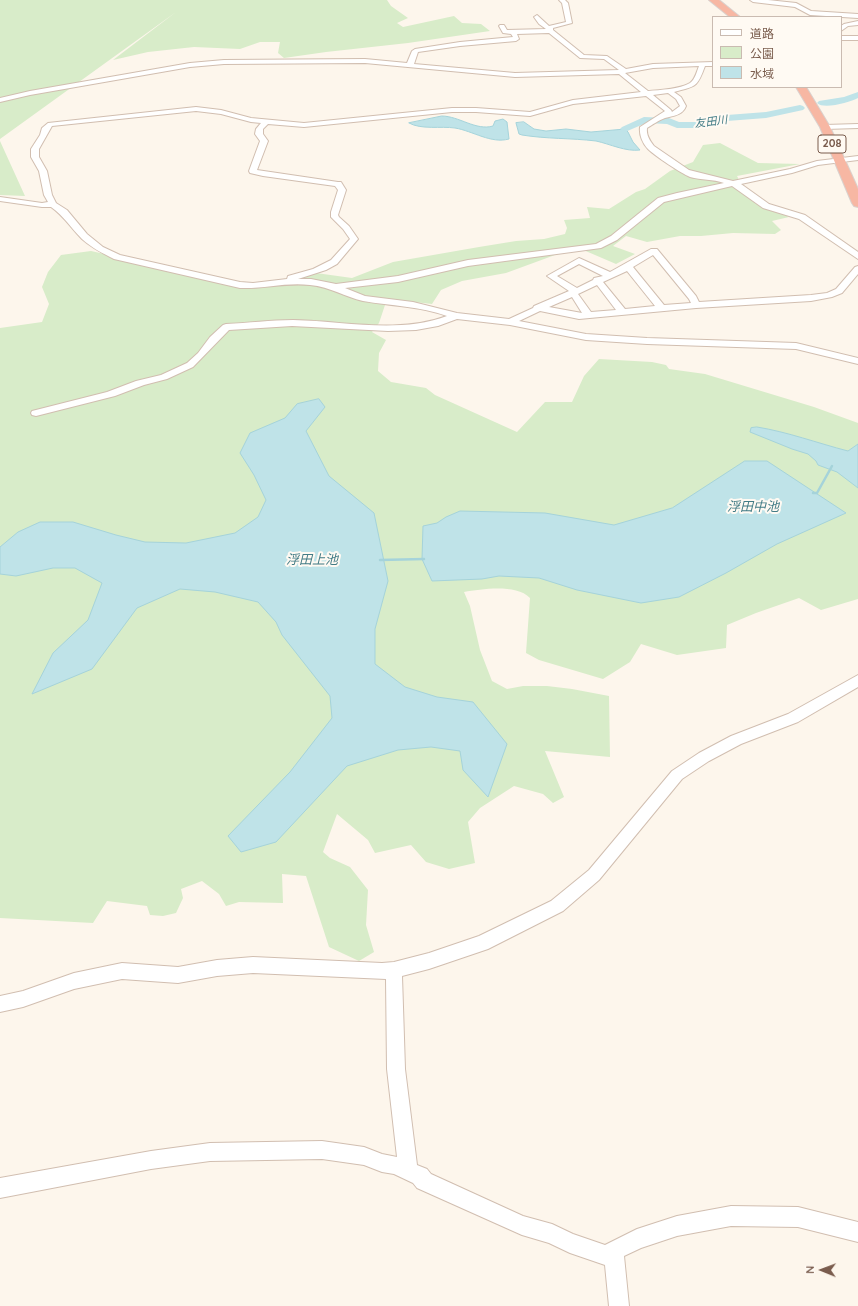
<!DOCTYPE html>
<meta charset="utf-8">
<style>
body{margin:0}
#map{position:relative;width:858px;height:1306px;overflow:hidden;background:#fdf6ec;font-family:Quicksand,"Noto Sans JP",sans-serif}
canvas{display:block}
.legend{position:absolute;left:712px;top:16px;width:130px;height:72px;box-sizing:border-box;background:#fffaf3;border:1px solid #cabbb1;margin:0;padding:5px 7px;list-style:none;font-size:12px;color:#7a5c4d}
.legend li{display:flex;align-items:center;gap:8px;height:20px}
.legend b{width:20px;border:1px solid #cabbb1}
.north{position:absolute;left:802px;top:1250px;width:40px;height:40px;-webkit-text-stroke:3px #fffaf3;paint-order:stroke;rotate:271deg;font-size:11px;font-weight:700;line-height:16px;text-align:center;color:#7a5c4d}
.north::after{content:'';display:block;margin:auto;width:14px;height:18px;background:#7a5c4d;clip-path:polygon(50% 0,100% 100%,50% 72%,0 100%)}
</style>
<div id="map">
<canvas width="858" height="1306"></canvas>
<ul class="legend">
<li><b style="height:5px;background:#fff"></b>道路</li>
<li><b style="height:11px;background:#d8ecc9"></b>公園</li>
<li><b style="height:11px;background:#bfe3e8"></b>水域</li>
</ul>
<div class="north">N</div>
</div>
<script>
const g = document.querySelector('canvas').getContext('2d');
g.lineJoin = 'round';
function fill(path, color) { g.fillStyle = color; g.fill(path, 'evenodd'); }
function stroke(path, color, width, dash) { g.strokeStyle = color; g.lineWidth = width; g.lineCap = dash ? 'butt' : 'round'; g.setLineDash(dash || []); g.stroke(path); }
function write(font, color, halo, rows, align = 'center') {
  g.font = font + ' Quicksand,"Noto Sans JP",sans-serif'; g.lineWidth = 4; g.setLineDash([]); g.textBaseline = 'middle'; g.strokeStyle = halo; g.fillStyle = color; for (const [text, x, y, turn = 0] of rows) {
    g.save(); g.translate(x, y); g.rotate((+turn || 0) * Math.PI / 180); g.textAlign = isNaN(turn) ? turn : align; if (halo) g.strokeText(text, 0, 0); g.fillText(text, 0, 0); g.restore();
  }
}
const green = new Path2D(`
 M0,0h387l4,6 17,12 -11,5 6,4 51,-11 8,7 19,1 9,7 -82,12 -82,9 -42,6 -6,-5 2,-11h-20l-20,7 -46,-2 -46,5 -35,8 63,-48 -176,127z
 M0,141l25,55 -25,-1z
 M720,143l38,20 42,1 -63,12c11,24 29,31 52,41l-17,4 9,9 -6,4 -42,-1 -32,3h-21l-33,6 -21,-6 -13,10 22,8 -19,10 -35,-15 -26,6 -49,18 -44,8 -21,9 -9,14 -45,-5 -8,24 -7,9 14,8 -7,13 -1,18 13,11 35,6 9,7 82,37 28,-30h27l12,-26 15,-17 53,3 14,3 3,4 36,5 109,33 44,16v176l-37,11 -22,-12 -43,15 -29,12 -1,23 -49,7 -36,-11 -11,18 -27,17 -64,-19 -13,-7 4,-55c-14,-14 -47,-9 -66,-6l6,14 10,44 12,31 15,8 16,-3h24l25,3 37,7 1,61 -65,-6 19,46 -11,6 -10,-9 -29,-8 -34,22 -12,14 7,41 -26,6 -23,-7 -15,-17 -36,8 -7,-13 -31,-26 -14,38 7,6 20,9 18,23 -2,35 8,27 -15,9 -30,-14 -23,-71 -24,-2 1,29 -44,-1 -13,4 -7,-12 -17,-13 -21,8 2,9 -7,15 -13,3 -13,-1 -3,-9 -40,-5 -14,22 -93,-5v-590l42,-6 7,-18 -7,-17 6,-15 13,-17 30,-4 116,26 50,7 59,-11 36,5 41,-16 86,-15 37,-6 28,-2 21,-5 2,-6 -3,-8 26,-2 -3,-11 22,2 27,-17 9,-3 25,-18 23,-9 10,-17z`);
const water = new Path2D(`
 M442,116c17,0 34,15 51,10l2,-5 8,-2 4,3 2,17c-18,5 -36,-8 -54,-11 -14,-2 -34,2 -46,-5z
 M524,122l10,7 12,2 20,-2 25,3 34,-3 3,3 5,10 7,8c-14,2 -30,-6 -44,-9 -25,-3 -50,-2 -74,-6l-3,-1 -3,-11z
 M319,399l6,8 -19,24 23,45 45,37 14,68 -13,48v35l30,23 32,10 36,5 34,42 -19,53 -25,-27 -3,-19 -29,-4 -33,3 -51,16 -71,76 -35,10 -13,-16 62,-64 42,-54 -2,-22 -48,-61 -6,-13 -18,-20 -43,-10 -35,-3 -43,19 -45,61 -60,25 21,-41 35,-33 14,-37 -27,-15h-22l-37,8 -16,-2v-27l18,-15 22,-10h33l43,13 29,7 41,1 49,-10 23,-16 8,-17 -12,-25 -14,-22 10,-20 35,-15 12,-14z
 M757,427c31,5 60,16 91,24l10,-7v44l-21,-16 -19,-7 -2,-4 -8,-7 -16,-5 -42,-17 1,-4z
 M745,461h22l79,52 -69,31 -51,29 -47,24 -38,6 -64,-13 -38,-12 -40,-2 -17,3 -50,2 -10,-22 1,-33 14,-3 9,-6 14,-6 85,2 69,12 58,-17z`);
const stream = new Path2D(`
 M813,493h4l15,-27
 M380,560l44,-1`);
const river = new Path2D(`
 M858,92v6c-8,4 -34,12 -41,5l2,-2 25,-4z
 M800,105l3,1 2,2 -2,2 -37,8 -39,3 -27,7h-23l-10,-4 -21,-1 -21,9 -5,-3 2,-2 22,-10 25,1 10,4h21l27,-7 39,-3z`);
const minor = new Path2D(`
 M559,0h6l3,3 4,20 -19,5v2l31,25 23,1 19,13 27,-5 60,-2v4h-8c-8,22 -9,20 -31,26l7,5 5,9c-3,9 -13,10 -21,12 -6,2 -13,7 -18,10 -1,7 3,13 7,18l35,24 44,11 57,-12 27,-8 41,-5v4l-40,5 -26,8 -51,11 28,20 36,11 53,37v7l-59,-40 -36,-11 -31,-22 -68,16 -47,38 -16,8 -133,18 -70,16 -53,6 20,8 48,6 44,11 52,6 24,-11 1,-2 35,-15 -22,-15 32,-18 31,14 41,-23h6l39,47 3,6 112,-7 16,-2 9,-4 19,-22 3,-1v8l-16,19 -10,4 -21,4 -115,7 -117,11 -39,-8 -21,10 67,13 61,4 149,5 62,15v6l-62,-15 -149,-5 -61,-4 -76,-15 -53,-6 -19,7 -22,4 -28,1 -96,-5 -63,4 -36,37 -26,12 -23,6 -29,11 -79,20 -4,-1 -1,-2 1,-2 75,-19 29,-11 25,-6 26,-12 11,-10 12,-16 13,-12 3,-1c22,-1 45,-4 67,-4 51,1 106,14 154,-4 -27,-10 -56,-10 -84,-15 -18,-4 -32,-14 -53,-16 -24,-3 -46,4 -70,3l-126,-29c-12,-6 -22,-11 -32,-20 -11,-11 -18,-23 -31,-32h-9l-42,-6v-4l42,6 6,-1 -4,-7 -5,-24 -8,-14v-8l9,-14 2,-7 6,-5 148,-16 25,3 30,8 53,5 148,-15h24l54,4 43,-12 68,-8 -22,-18 -104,3 -150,-14 -141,1 -34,3 -160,28 -30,7v-4l30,-7 160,-28 34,-3 141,-1 42,4 5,-12 3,-2 45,-7 53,-5 -2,-3 -8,-1 -4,-7 1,-1h4l3,5 39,-1 -7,-5 -5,-7 3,-2 12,11 17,-4 -4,-19zM549,33l31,25 24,1 15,11 -104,3 -101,-9 4,-12 42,-6 56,-5 3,-2 -2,-5zM699,66c-2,5 -4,14 -9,17 -10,6 -30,7 -42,8l-23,-18 28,-5zM668,93l8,6 4,7 -8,6 -1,-2 -18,-15zM646,96l19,15 -25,16c-1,8 3,17 8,22 7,7 33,24 42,28 11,3 23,2 34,6l-47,10 -19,5 -47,38 -15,8 -128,16 -70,16 -62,8 -25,-5h-13l28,-9 11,-6 21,-25 -9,-13 -10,-9 -1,-2 8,-25 -5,-8h-3l-81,-12 11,-29 -5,-7v-5l5,-5 36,3 148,-15h24l54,4 43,-12zM196,111l25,3 30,8 10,1 -5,6 -1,5 5,7 -11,30 1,2 13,3 72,10 3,4 -7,22v5l12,12 7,10 -19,21 -18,9 -25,7 -1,3 -34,4 -13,-1 -120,-27 -17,-8 -16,-13 -20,-24 -11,-7 -4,-8 -5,-24 -8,-14v-8l13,-23zM653,255l36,44 2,4 -27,2 -31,-38zM579,264l24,12 -9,2 -1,2 -16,8 -20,-12zM627,271l28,35 -30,3 -22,-27zM597,285l19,25 -25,2 -13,-18zM572,297l10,16 -33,-6z
 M750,0h18l28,3 15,8 47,3v4l-48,-3 -15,-8 -42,-5z
 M858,21v4l-10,1 -7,5v-5l3,-2z
 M841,36h17v4h-17z
 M858,124v4l-33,1 -4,-2 4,-2z
 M858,675v12l-60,35 -57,22 -32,17 -27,18 -83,101 -36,31 -75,38 -59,20 -27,7 3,93 12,96 10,4 4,5 92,42 29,8 21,10 32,11 32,-16 40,-13 54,-10 67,1 60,15v20l-60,-15 -67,-1 -54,10 -36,12 -17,8 5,50h-20l-4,-41 -35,-12 -21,-10 -27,-8 -105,-47 -4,-5 -19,-9 -12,-2 -18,-7 -42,-6 -112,2 -59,8 -151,29v-20l151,-27 59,-8 112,-2 42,6 18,7 15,3 -10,-88 -1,-90 -133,-6 -36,3 -39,7 -56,-4 -48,10 -51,18 -23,5v-16l23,-5 51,-18 48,-10 56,4 39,-7 36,-3 129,6 12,-1 35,-9 50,-17 72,-35 38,-31 83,-99 27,-18 32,-17 57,-22z`);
const highway = new Path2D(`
 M709,0h10l21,17h-10z
 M796,87h10l24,40 28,62v18l-4,-1 -2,-3 -32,-76z`);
const farWaternames = [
 ["友田川",711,122,-7]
];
const shields = [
 [832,144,28]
];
const shieldNames = [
 ["208",832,144]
];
const waterNames = [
 ["浮田中池",753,507],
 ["浮田上池",312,560]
];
fill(green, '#d8ecc9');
fill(water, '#bfe3e8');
stroke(water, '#a5d3da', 1);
stroke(stream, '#a5d3da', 2.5);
fill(river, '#bfe3e8');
stroke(minor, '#d1beb0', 2);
stroke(highway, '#dad1cd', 2);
fill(minor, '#fff');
fill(highway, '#f7b7a3');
write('italic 11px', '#437c86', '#fffaf3', farWaternames);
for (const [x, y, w] of shields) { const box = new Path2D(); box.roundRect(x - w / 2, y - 9, w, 18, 3); g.fillStyle = '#fffaf3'; g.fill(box); stroke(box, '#7a5c4d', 1); }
write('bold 11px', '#7a5c4d', null, shieldNames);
write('italic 13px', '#437c86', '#fffaf3', waterNames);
</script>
